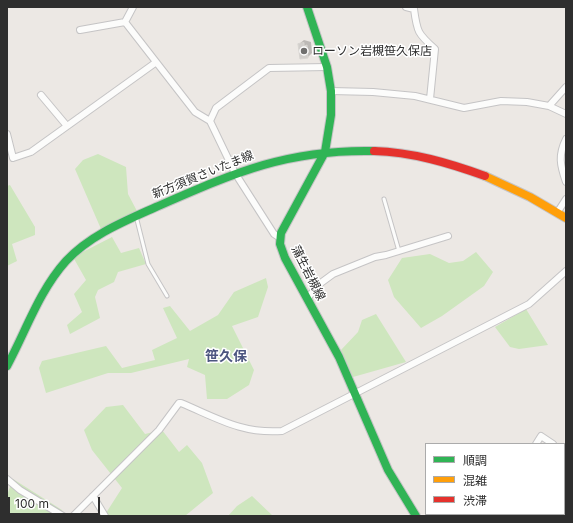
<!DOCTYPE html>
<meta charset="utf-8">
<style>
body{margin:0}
#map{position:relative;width:573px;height:523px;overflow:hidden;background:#ece8e4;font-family:Inter,"Noto Sans JP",sans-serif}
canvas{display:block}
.frame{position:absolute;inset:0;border:8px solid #2e2e2e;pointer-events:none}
.legend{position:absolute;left:425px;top:443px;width:140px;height:72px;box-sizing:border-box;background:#fff;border:1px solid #ababab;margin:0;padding:5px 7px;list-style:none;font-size:12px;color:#2e2e2e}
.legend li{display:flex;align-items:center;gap:8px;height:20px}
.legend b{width:20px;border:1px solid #ababab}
.scale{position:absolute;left:8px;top:497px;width:92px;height:18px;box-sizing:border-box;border:2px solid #2e2e2e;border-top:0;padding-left:5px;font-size:12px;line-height:14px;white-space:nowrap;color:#2e2e2e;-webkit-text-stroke:3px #fff;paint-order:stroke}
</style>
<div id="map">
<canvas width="573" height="523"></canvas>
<div class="frame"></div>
<ul class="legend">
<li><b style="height:5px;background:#30b455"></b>順調</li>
<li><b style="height:5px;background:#ff9f0a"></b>混雑</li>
<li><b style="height:5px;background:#e5322d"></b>渋滞</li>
</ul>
<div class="scale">100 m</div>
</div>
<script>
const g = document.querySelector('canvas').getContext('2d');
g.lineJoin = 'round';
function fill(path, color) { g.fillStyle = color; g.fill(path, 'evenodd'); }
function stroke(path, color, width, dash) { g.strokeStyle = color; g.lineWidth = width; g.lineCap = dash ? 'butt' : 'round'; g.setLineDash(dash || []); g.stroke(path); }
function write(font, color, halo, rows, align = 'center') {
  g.font = font + ' Inter,"Noto Sans JP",sans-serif'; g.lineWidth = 3; g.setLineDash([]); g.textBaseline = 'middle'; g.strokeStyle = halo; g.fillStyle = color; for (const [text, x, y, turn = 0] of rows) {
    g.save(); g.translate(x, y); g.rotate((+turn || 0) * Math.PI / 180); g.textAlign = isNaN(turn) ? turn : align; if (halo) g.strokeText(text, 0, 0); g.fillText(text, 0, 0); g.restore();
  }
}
const green = new Path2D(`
 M98,154l28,13 2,27 10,19 -37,16 -26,-60 8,-9z
 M10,185l25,42v8l-23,9 5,17 -10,5v-80z
 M112,237l9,16 18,-5 7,16 -28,8 -4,10 -16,8 -3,7 5,21 -30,16 -3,-9 15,-13 -8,-18 12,-14 -13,-23z
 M476,252l17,20 -9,14 -42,30 -21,12 -27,-31 -6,-17 14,-22 28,-4 19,9 14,-2z
 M266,278l2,9 -10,30 -26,9 22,44 -5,15 -22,14h-20l-2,-24 -18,-8 2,-8 -58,14h-23l-62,20 -7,-25 3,-7 64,-15 16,22 33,-8 -3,-10 25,-12 -14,-30 7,-2 20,25 28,-16 16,-23z
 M526,309l22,36 -29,4 -9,-2 -15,-20z
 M376,314l30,48 -53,15 -12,-27 17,-18 4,-12z
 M123,405l22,29 17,-4 17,22 8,-7 15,18 11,30 -28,23h-76l-3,-3 16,-25 -30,-38 -8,-20 22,-23z
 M13,479l49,31 2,6h-33l-2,-2 -1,2h-21v-21z
 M252,496l21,20h-45l9,-10z`);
const shadow = new Path2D(`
 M304,40l7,2 1,11 -4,4 -9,-13z`);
const building = new Path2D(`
 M304,43v3l3,-1 1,13 -8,1 -2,-15z`);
const lane = new Path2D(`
 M384,199l15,52
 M136,216l12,48 19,32`);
const street = new Path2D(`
 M406,7l8,2c3,23 4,25 21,40l-5,50
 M125,22l70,90 15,9 25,52 39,61 6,4
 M80,30l45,-8 8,-15
 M331,91l42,1 42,4 49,12 37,-7 26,1 22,4 17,8
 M41,95l26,31
 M549,106l17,-19
 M210,121l6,-13 53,-40 58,-1
 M7,134l6,24 18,-6 124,-89
 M566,139c-8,16 -6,26 0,43
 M557,213l9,-14
 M307,299l11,-14 15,-11 42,-17 11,-2 62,-19
 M536,444l5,-8 12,8
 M564,451l2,2
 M7,479l13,11 43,26
 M93,496l12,20
 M73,516l86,-86 20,-27h2c36,15 61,31 101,28l247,-127 37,-33
 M480,516l1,-2`);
const fast = new Path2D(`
 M307,7l20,60 4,24v24l-6,37 -44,81 -1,11 5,14 54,99 49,113 28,46
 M7,366c19,-35 32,-75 59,-105 24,-26 59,-40 90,-54 78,-34 131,-58 218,-56`);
const slow = new Path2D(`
 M485,176l45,21 36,21`);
const jam = new Path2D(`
 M374,151c38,1 75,12 111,25`);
const markers = [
 [304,51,4,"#706f6e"]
];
const poiNames = [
 ["ローソン岩槻笹久保店",312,51]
];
const streetNames = [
 ["新方須賀さいたま線",203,175,-22],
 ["蒲生岩槻線",308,273,63]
];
const quarterNames = [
 ["笹久保",226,357]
];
fill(green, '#cee6be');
fill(shadow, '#0003');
fill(building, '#d1cecb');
stroke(building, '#d7d4d0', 1);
stroke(lane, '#c5c4c5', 5);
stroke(street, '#c5c4c5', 8);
stroke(fast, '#c5c4c5', 10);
stroke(slow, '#c5c4c5', 10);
stroke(jam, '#c5c4c5', 10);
stroke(lane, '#fcfcfb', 3);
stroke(street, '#fcfcfb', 6);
stroke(fast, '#30b455', 8);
stroke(slow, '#ff9f0a', 8);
stroke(jam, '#e5322d', 8);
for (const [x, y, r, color] of markers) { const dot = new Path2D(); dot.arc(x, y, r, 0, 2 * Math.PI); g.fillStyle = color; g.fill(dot); stroke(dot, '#fff', 1.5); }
write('12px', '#2e2e2e', '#fff', poiNames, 'left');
write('12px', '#2e2e2e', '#fff', streetNames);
write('bold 14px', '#4d5680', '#fff', quarterNames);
</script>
